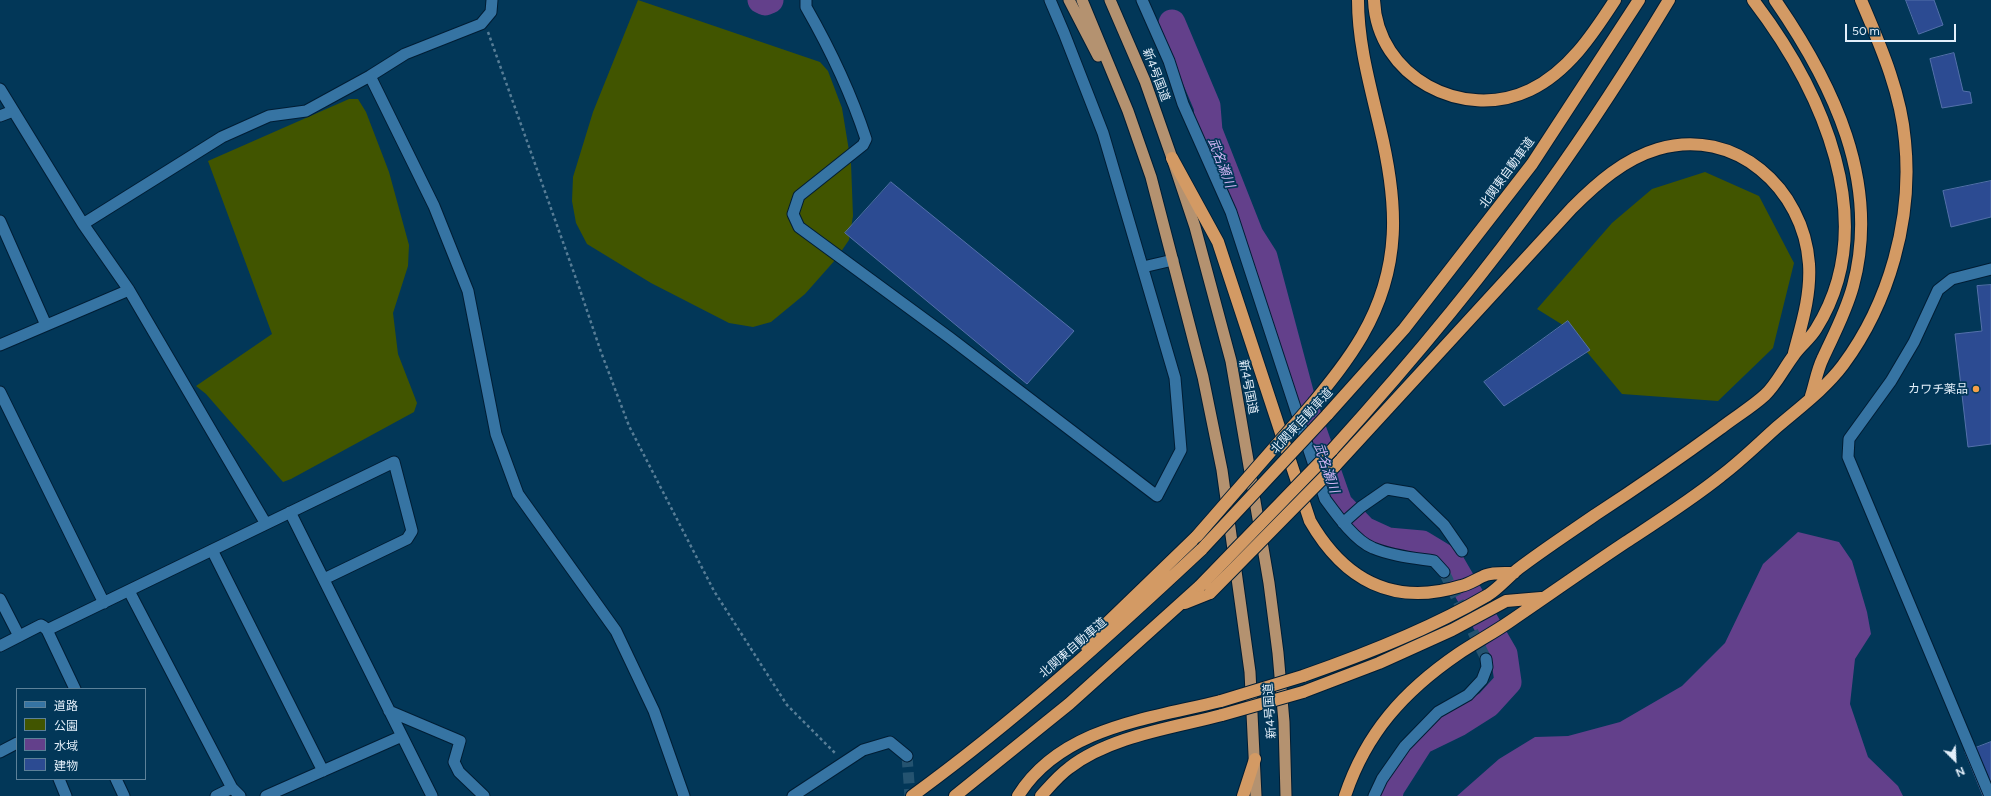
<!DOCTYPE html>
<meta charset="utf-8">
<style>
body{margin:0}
#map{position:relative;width:1991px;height:796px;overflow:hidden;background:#023758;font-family:Figtree,"Noto Sans JP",sans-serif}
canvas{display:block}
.legend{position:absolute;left:16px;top:688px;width:130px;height:92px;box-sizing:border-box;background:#023758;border:1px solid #5c8199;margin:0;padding:5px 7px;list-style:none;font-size:12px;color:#e3effa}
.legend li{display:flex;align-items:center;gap:8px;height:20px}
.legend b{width:20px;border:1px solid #5c8199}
.north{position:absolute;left:1935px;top:740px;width:40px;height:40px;-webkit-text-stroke:3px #023758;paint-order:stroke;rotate:156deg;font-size:11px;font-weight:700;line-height:16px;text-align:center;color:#e3effa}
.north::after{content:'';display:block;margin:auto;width:14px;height:18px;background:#e3effa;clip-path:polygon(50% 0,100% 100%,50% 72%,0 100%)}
.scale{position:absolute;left:1845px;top:24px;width:111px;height:18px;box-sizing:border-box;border:2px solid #e3effa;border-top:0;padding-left:5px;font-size:12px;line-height:14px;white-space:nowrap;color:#e3effa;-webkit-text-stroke:3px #023758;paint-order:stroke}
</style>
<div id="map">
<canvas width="1991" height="796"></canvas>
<ul class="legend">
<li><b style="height:5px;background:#3674a3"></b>道路</li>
<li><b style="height:11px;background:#415500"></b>公園</li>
<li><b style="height:11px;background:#63408b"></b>水域</li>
<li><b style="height:11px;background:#2c4b92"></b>建物</li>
</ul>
<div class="north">N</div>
<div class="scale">50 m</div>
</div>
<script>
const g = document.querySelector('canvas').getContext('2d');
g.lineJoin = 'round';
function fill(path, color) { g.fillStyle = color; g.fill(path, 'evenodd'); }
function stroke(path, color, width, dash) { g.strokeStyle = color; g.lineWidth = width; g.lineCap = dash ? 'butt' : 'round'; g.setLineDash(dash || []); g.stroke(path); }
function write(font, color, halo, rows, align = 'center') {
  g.font = font + ' Figtree,"Noto Sans JP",sans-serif'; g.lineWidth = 3.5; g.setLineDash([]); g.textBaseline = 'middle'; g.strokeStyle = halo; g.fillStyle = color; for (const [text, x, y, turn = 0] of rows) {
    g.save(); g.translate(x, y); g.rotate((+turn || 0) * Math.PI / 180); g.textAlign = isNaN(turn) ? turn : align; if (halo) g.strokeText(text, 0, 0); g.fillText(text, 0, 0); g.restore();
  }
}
const green = new Path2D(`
 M638,0l182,62 8,9 14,37 9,55 2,53 -4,24 -13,19 -31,35 -34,28 -18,5 -24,-4 -78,-40 -64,-39 -11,-21 -4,-22 1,-24 20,-65z
 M349,99h9l8,13 23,60 20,73 -1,21 -15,47 5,41 19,49 -3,9 -123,67 -8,3 -77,-88 -10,-8 76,-52 -64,-173z
 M1705,172l54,24 35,67 -21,85 -55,53 -96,-7 -56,-67 -29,-18 75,-86 40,-34z`);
const water = new Path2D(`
 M1798,532l41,10 13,19 15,51 4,22 -16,25 -5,45 18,53 30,29 5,10h-446l42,-37 36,-22 33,-1 52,-14 62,-36 43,-43 38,-79z`);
const river = new Path2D(`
 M761,0l4,2 5,-2
 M1172,23l35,83 2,25 41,104 14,22 37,139 38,108 25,26 24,11 34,3 28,17 54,93 4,28 -20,22 -30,19 -37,18 -30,47 -2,8`);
const building = new Path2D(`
 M1906,0h28l9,25 -24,9z
 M1954,53l9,38 7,1 2,11 -30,5 -12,-49z
 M1991,181v36l-40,10 -8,-36z
 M891,182l183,149 -47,53 -182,-151z
 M1991,285v159l-23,3 -13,-113 27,-3 -5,-45z
 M1568,321l22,29 -86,56 -20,-24z
 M1991,742v54h-8l-18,-44z`);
const minorTunnel = new Path2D(`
 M1444,572l42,87
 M907,756l3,40`);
const path = new Path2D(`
 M488,32l91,255 22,65 28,74 85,165 73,114 48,48`);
const minor = new Path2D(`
 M806,0v7c24,42 45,86 60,132l-3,6 -64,51 -6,18 6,13 151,111 207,158 24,-46 -6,-72 -72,-245 -39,-100 -14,-33
 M1142,0l27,61 14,43 48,108 94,287c11,15 30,42 48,49 19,8 41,10 61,13l10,11
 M370,76l64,130 34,85 28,143 22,60 98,137 38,80 30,85
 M0,89l83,135 46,66 137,234
 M0,116l13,-5
 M0,221l46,104
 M83,224l139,-87 47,-21 37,-5 64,-35 35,-22 76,-30 10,-12 1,-12
 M1143,267l30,-7
 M0,345l129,-55
 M0,392l104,211
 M290,512l142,284
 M1343,523l18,-16 26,-18 24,4 33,32 18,26
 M212,550l111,221
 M129,591l103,197
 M0,599l19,37
 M43,626l4,4 28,59
 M47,630l347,-168 18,69 -5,8 -83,40
 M389,711l71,30 -6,21 5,10 25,24
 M0,752l17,-9
 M59,779l7,17
 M116,779l8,17
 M216,796l16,-8 8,8
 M266,796l136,-60
 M793,796l70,-46 27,-8 17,14
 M1374,796l8,-17 23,-33 33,-34 30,-17 14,-15 5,-13 -1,-8
 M1990,796l-142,-339 1,-18 42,-58 23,-39 24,-52 14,-11 39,-10`);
const tertiary = new Path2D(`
 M0,646l41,-21`);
const trunk = new Path2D(`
 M1069,0l29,56
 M1082,0l46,111 23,66 52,200 19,93 28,202 6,124
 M1110,0l35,81 27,77 23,69 36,134 38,222 9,70 6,69 2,74`);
const motorway = new Path2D(`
 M1374,0c3,77 89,122 156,90 38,-18 63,-56 85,-90
 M1775,0c58,84 106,182 78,286 -7,26 -19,48 -30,72 -6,12 -8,26 -12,38
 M1172,158l46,84 92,279c34,59 83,86 151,65 9,-2 17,-8 25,-11 8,-3 19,-2 28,-2
 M1314,402c17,-21 34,-42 48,-66 40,-69 36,-133 18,-208 -10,-43 -22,-84 -22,-128
 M1327,415l77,-86 128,-165 107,-164
 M1332,450c76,-84 150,-172 216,-265 43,-60 83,-122 121,-185
 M1335,466l237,-258c25,-25 52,-49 86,-59 77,-23 146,40 151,115 2,31 -7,59 -15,89
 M1185,603l25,-10
 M1087,647l21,-25 89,-86
 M1303,676c63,-22 127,-47 185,-81 11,-7 20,-18 30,-26 25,-19 51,-36 77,-54 43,-28 85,-57 126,-87 14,-11 31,-21 44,-33 11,-10 19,-27 29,-40 6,-9 16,-16 22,-26 67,-107 5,-240 -63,-329
 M1303,692l76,-29 73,-33 54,-29 35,-3
 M912,796c103,-75 197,-160 290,-247
 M955,796l114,-92 131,-118
 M1018,796c43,-69 131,-77 203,-95
 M1041,796c9,-10 17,-20 28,-28 41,-32 104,-40 153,-53
 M1243,796l12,-37
 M1345,796c21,-63 59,-105 113,-142 18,-12 37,-22 54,-34 38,-26 75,-52 114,-78 32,-21 65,-42 95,-66 20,-15 38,-33 56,-49 22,-19 48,-38 66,-62 46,-62 70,-146 62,-224 -4,-49 -25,-96 -44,-141`);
const motorwayBridge = new Path2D(`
 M1197,536l117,-134
 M1202,549l125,-134
 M1200,586l132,-136
 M1210,593l125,-127
 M1221,701l82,-25
 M1222,715l81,-23`);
const markers = [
 [1976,389,4,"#f7a148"]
];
const streetNames = [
 ["新4号国道",1156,75,69],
 ["北関東自動車道",1507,173,-54],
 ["新4号国道",1248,387,79],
 ["北関東自動車道",1302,421,-47],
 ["北関東自動車道",1073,648,-41],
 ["新4号国道",1270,711,-94]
];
const poiNames = [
 ["カワチ薬品",1968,389]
];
const waterNames = [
 ["武名瀬川",1221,163,69],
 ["武名瀬川",1326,468,71]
];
fill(green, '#415500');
fill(water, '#63408b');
stroke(river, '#63408b', 27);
fill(building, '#2c4b92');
stroke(building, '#5370aa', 1);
stroke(minorTunnel, '#245370', 11, [11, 5.5]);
stroke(minor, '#001d34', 13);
stroke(tertiary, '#001d34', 13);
stroke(trunk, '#001d34', 13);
stroke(motorway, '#001d34', 14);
stroke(path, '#577d96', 2.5, [3, 3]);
stroke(minor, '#3674a3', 11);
stroke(tertiary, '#3674a3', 11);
stroke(trunk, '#b49270', 11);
stroke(motorway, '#d39a64', 12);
stroke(motorwayBridge, '#001d34', 14, []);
stroke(motorwayBridge, '#d39a64', 12);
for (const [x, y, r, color] of markers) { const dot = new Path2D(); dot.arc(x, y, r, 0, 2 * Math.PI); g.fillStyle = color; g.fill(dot); stroke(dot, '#023758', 1.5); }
write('12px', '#e3effa', '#023758', streetNames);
write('12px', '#e3effa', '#023758', poiNames, 'right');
write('italic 13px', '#cdb3f1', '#023758', waterNames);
</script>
